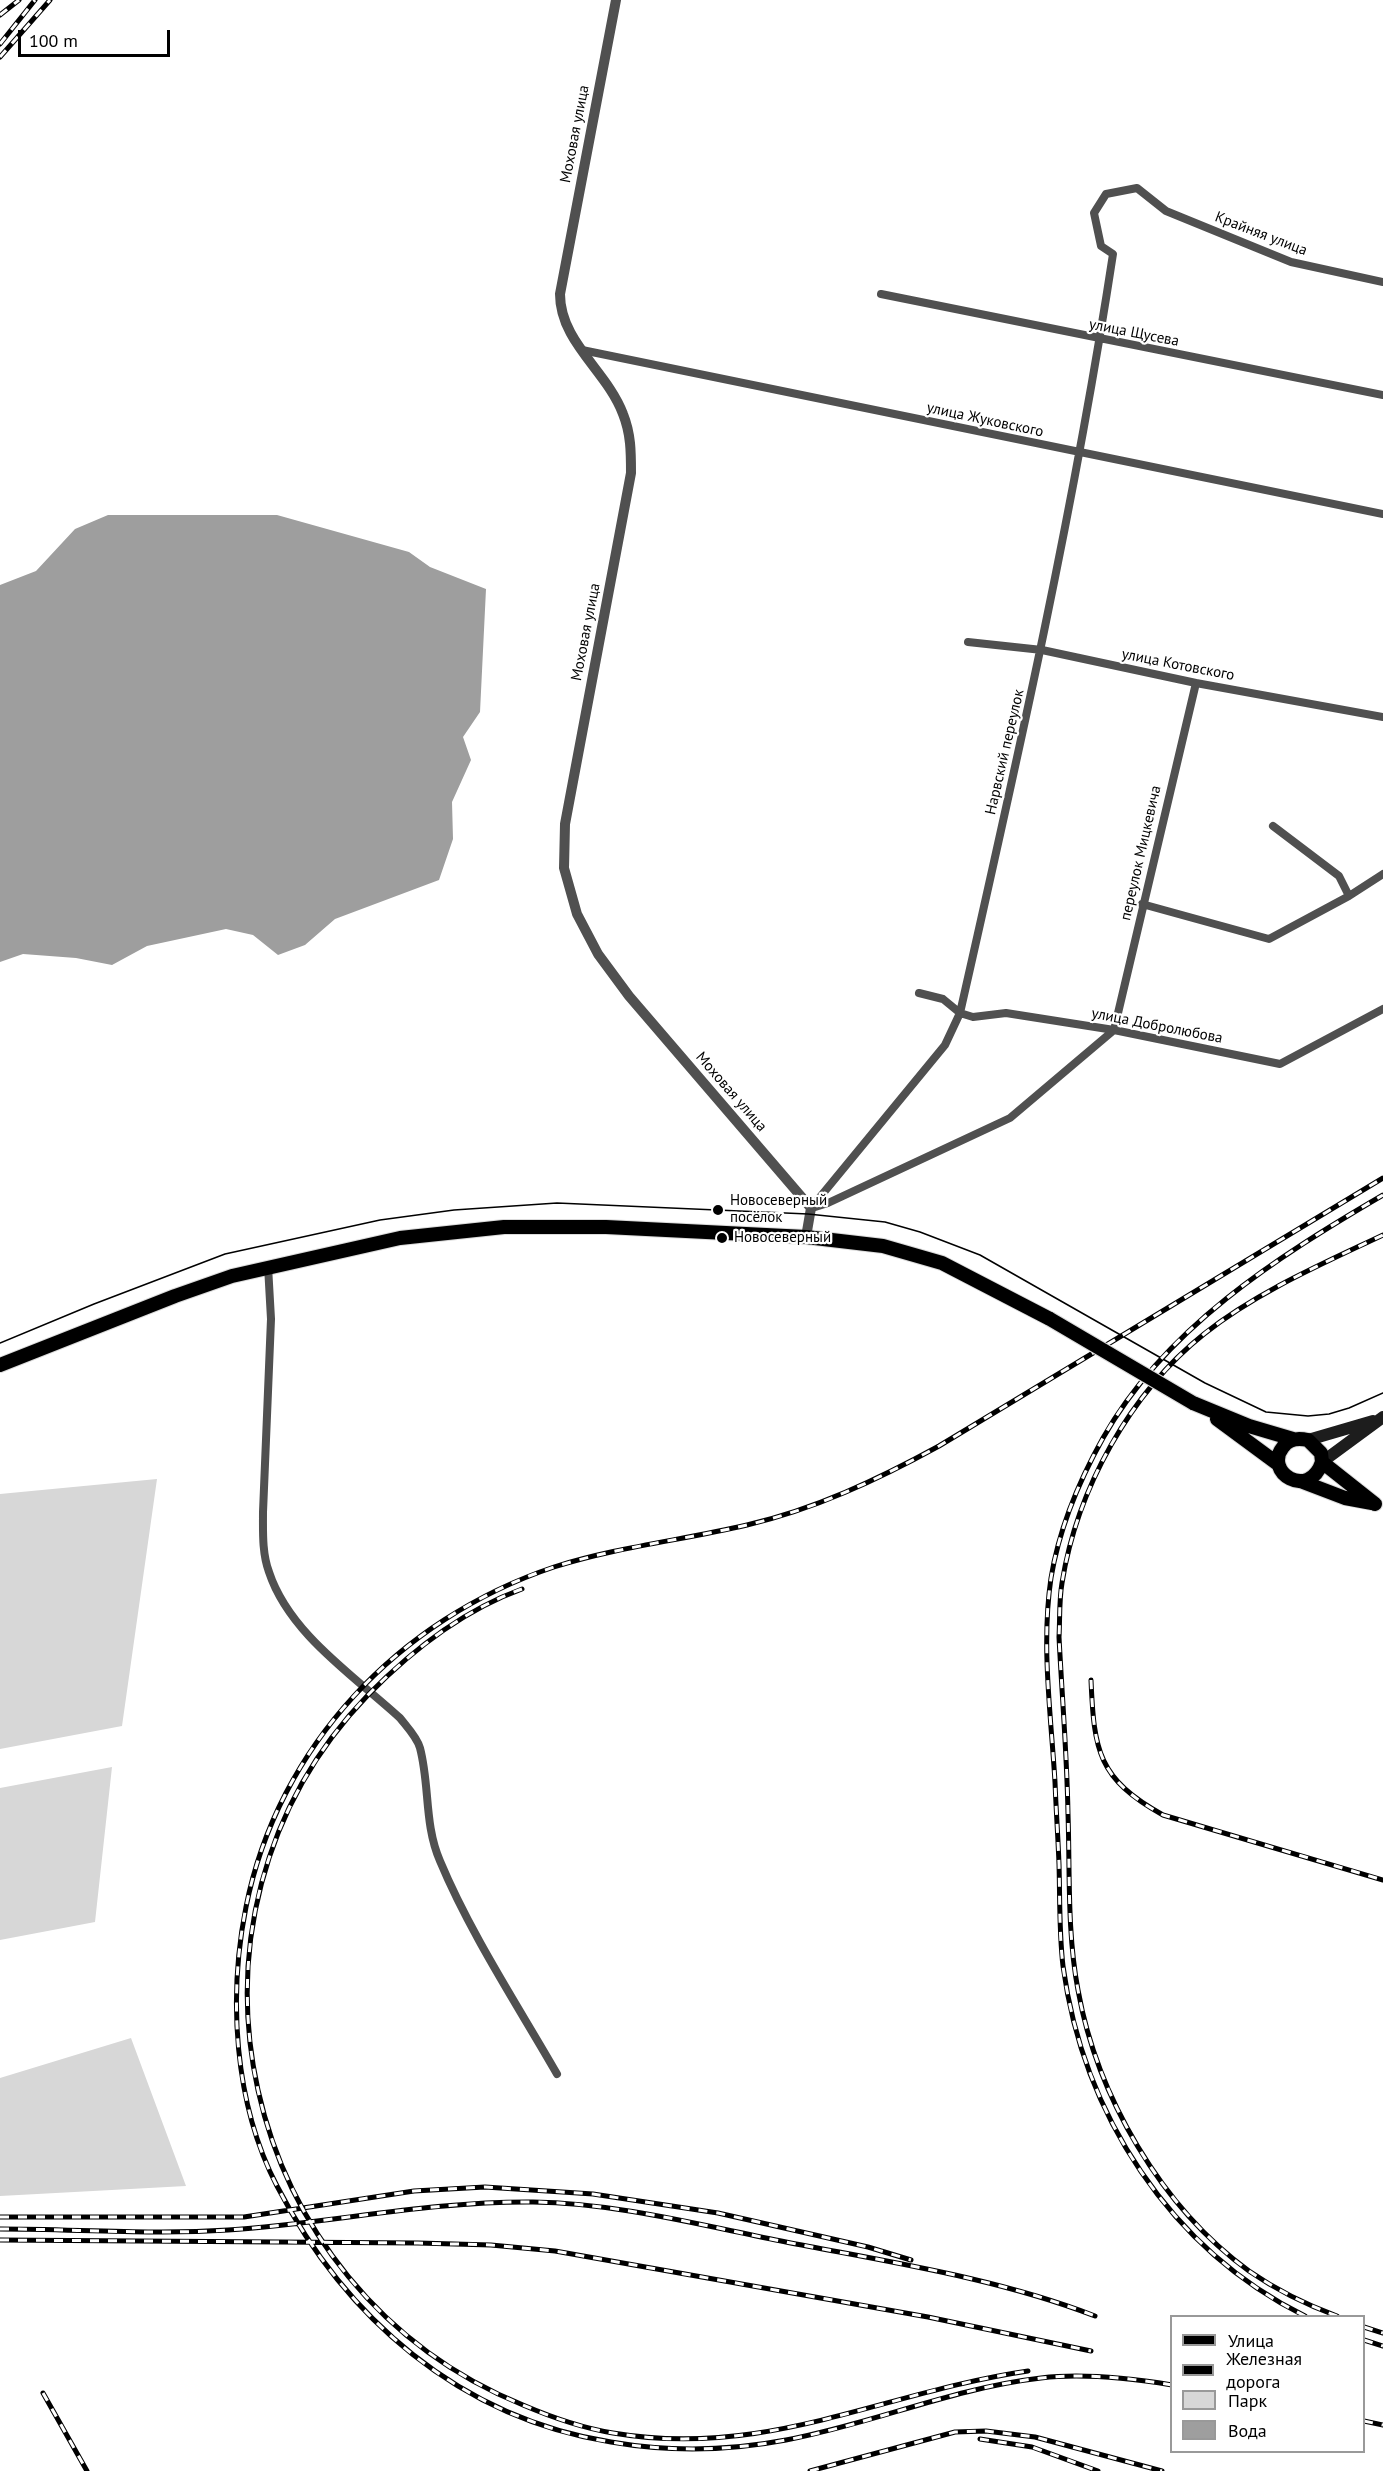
<!DOCTYPE html>
<meta charset="utf-8">
<style>
body{margin:0}
#map{position:relative;width:1383px;height:2471px;overflow:hidden;background:#fff;font-family:"PT Sans",sans-serif}
canvas{display:block}
.legend{position:absolute;left:1170px;top:2315px;width:195px;height:138px;box-sizing:border-box;background:#fff;border:2px solid #999;margin:0;padding:8px 10px;list-style:none;font-size:18px;color:#000}
.legend li{display:flex;align-items:center;gap:12px;height:30px}
.legend b{width:30px;border:2px solid #999}
.scale{position:absolute;left:18px;top:30px;width:152px;height:27px;box-sizing:border-box;border:3px solid #000;border-top:0;padding-left:8px;font-size:18px;line-height:21px;white-space:nowrap;color:#000;-webkit-text-stroke:4px #fff;paint-order:stroke}
</style>
<div id="map">
<canvas width="1383" height="2471"></canvas>
<ul class="legend">
<li><b style="height:8px;background:#000"></b>Улица</li>
<li><b style="height:8px;background:#000"></b>Железная дорога</li>
<li><b style="height:16px;background:#d7d7d7"></b>Парк</li>
<li><b style="height:16px;background:#9e9e9e"></b>Вода</li>
</ul>
<div class="scale">100 m</div>
</div>
<script>
const g = document.querySelector('canvas').getContext('2d');
g.lineJoin = 'round';
function fill(path, color) { g.fillStyle = color; g.fill(path, 'evenodd'); }
function stroke(path, color, width, dash) { g.strokeStyle = color; g.lineWidth = width; g.lineCap = dash ? 'butt' : 'round'; g.setLineDash(dash || []); g.stroke(path); }
function write(font, color, halo, rows, align = 'center') {
  g.font = font + ' "PT Sans",sans-serif'; g.lineWidth = 4.5; g.setLineDash([]); g.textBaseline = 'middle'; g.strokeStyle = halo; g.fillStyle = color; for (const [text, x, y, turn = 0] of rows) {
    g.save(); g.translate(x, y); g.rotate((+turn || 0) * Math.PI / 180); g.textAlign = isNaN(turn) ? turn : align; if (halo) g.strokeText(text, 0, 0); g.fillText(text, 0, 0); g.restore();
  }
}
const green = new Path2D(`
 M157,1479l-35,247 -122,23v-255z
 M112,1767l-17,155 -95,18v-152z
 M131,2038l55,148 -186,10v-118z`);
const water = new Path2D(`
 M108,515h169l132,37 21,15 56,22 -6,123 -17,25 8,23 -19,42 1,37 -14,41 -104,39 -30,26 -27,10 -25,-20 -27,-6 -79,17 -35,19 -36,-7 -53,-4 -23,8v-377l36,-14 39,-42z`);
const minor = new Path2D(`
 M881,294l502,101
 M582,350l801,164
 M968,642l74,8 154,33 187,34
 M1273,826l66,50 10,20 34,-22
 M1142,904l127,35 80,-43
 M919,993l24,6 17,14 13,4 33,-4 108,17 166,34 103,-55
 M811,1208l134,-163 15,-32c57,-252 114,-503 153,-759l-12,-8 -7,-33 12,-19 31,-6 29,23 125,51 92,20
 M812,1208l16,-5 182,-85 104,-88 82,-347
 M268,1266l3,53 -8,193c0,20 -1,41 6,60 20,61 84,103 131,146 7,9 17,19 20,30 10,38 4,76 20,113 30,72 78,145 117,213`);
const tertiary = new Path2D(`
 M616,0l-56,294c0,48 47,77 63,120 8,20 8,38 8,59l-66,351 -1,44 13,46 21,40 31,42 182,212 -5,29`);
const secondary = new Path2D(`
 M1308,1440l65,-19
 M1322,1462l61,-45`);
const primary = new Path2D(`
 M0,1365l175,-69 57,-20 168,-38 104,-11h102l200,10 77,9 59,17 108,56
 M1193,1403l56,23 44,13
 M1217,1419l61,45
 M1322,1462c-13,39 -59,10 -39,-15 6,-9 16,-9 25,-7l13,13 1,9 53,42
 M1303,1482l42,16 27,5`);
const tram = new Path2D(`
 M0,1343l94,-39 131,-50 155,-34 74,-10 103,-7 251,11 77,8 35,10 60,23 225,128 61,29 42,4 21,-2 20,-6 34,-15`);
const rail = new Path2D(`
 M0,15l19,-15
 M0,44l35,-44
 M0,57l50,-57
 M522,1589c-58,21 -111,62 -154,106 -215,223 -130,594 155,710 28,12 59,23 90,28 153,26 270,-41 415,-62
 M1091,1680c3,71 7,99 72,135l220,65
 M0,2217h244l170,-26 71,-4 108,7 125,19 150,34 43,13
 M0,2229c76,0 153,6 228,1 103,-7 202,-29 305,-28 85,1 171,24 253,40 103,20 211,36 309,74
 M0,2240l418,3 73,2 64,6 373,66 163,34
 M1305,2316c-135,-67 -222,-202 -242,-350 -4,-34 -3,-68 -4,-102 -1,-27 -3,-55 -4,-82 -4,-67 -14,-137 -4,-204 8,-49 28,-97 52,-140 62,-110 174,-181 280,-243
 M1337,2316c-30,-11 -62,-27 -88,-45 -88,-64 -152,-175 -171,-281 -11,-58 -8,-118 -10,-176 -1,-59 -6,-118 -9,-177 1,-18 0,-37 3,-54 15,-94 68,-190 142,-249 53,-42 118,-70 179,-99
 M1364,2327l19,6
 M1364,2340l19,6
 M1172,2385c-43,-7 -88,-12 -131,-7 -88,10 -169,46 -255,62 -58,11 -117,12 -175,2 -151,-24 -266,-124 -334,-256 -43,-83 -49,-189 -31,-279 32,-161 153,-288 308,-340 63,-20 129,-27 193,-42 68,-16 130,-45 192,-79l444,-268
 M43,2393l44,78
 M1364,2421l19,4
 M980,2439l52,8 66,24
 M810,2471l145,-39 31,-1 49,6 127,34`);
const primaryBridge = new Path2D(`
 M1050,1319l143,84`);
const markers = [
 [718,1210,6,"#000"],
 [722,1238,6,"#000"]
];
const streetNames = [
 ["Моховая улица",575,134,-79],
 ["Крайняя улица",1261,234,21],
 ["улица Щусева",1134,333,11],
 ["улица Жуковского",985,420,12],
 ["Моховая улица",586,632,-79],
 ["улица Котовского",1178,665,11],
 ["Нарвский переулок",1005,752,-77],
 ["переулок Мицкевича",1141,853,-77],
 ["улица Добролюбова",1157,1026,11],
 ["Моховая улица",731,1092,49]
];
const poiNames = [
 ["Новосеверный",730,1201],
 ["посёлок",730,1218],
 ["Новосеверный",734,1238]
];
fill(green, '#d7d7d7');
fill(water, '#9e9e9e');
stroke(primary, '#dbdbdb', 16);
stroke(minor, '#505050', 8);
stroke(tertiary, '#505050', 10);
stroke(secondary, '#1d1d1d', 12);
stroke(primary, '#000', 14);
stroke(tram, '#000', 1.5);
stroke(rail, '#000', 5);
stroke(rail, '#fff', 3, [9]);
stroke(primaryBridge, '#dbdbdb', 16, []);
stroke(primaryBridge, '#000', 14);
for (const [x, y, r, color] of markers) { const dot = new Path2D(); dot.arc(x, y, r, 0, 2 * Math.PI); g.fillStyle = color; g.fill(dot); stroke(dot, '#fff', 2); }
write('15px', '#000', '#fff', streetNames);
write('15px', '#000', '#fff', poiNames, 'left');
</script>
